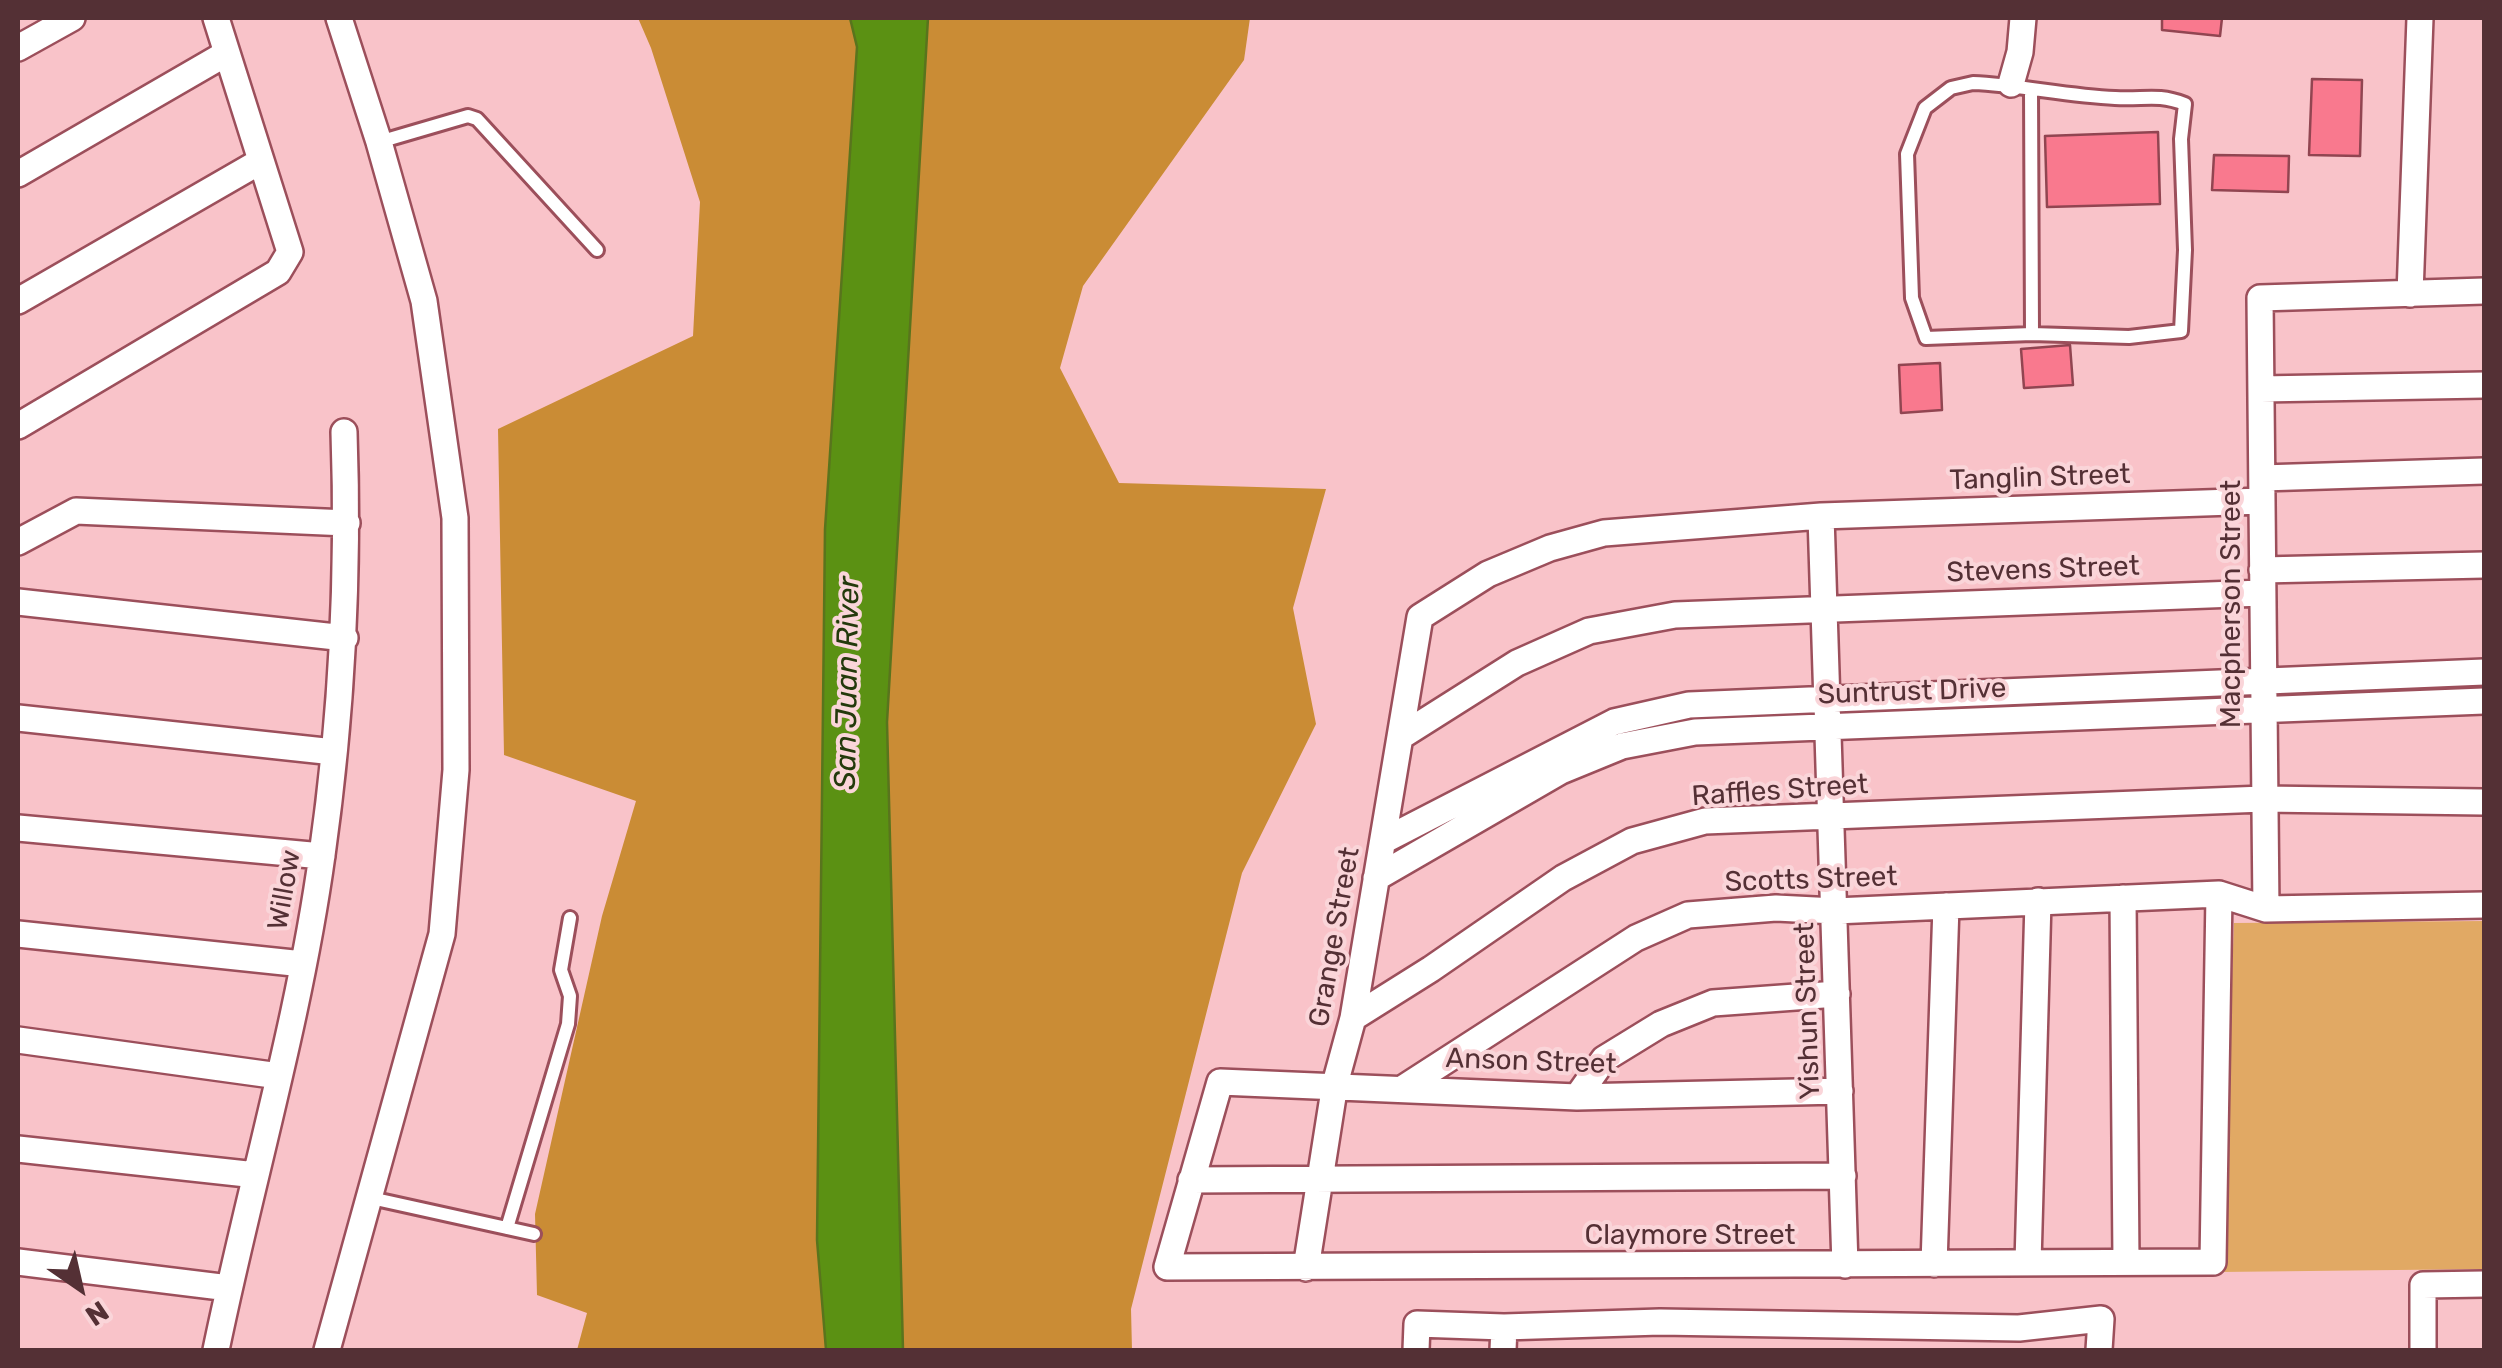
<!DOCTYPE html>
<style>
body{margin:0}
#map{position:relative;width:2502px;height:1368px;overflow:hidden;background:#f9c3c9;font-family:Rubik,sans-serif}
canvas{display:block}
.frame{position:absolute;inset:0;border:20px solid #543035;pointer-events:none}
.north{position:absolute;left:30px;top:1238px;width:100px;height:100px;-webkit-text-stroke:8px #fad5d9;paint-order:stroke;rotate:146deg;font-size:28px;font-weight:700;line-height:40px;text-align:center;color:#543035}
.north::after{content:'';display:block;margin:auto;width:35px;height:45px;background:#543035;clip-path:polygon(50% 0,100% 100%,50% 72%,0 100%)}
</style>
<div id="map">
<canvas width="2502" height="1368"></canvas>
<div class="frame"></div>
<div class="north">N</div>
</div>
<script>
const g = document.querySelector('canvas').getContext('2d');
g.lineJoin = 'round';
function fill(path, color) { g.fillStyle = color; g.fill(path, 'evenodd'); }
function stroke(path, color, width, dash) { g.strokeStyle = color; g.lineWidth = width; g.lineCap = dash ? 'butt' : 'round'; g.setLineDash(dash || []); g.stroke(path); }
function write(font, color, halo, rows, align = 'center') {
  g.font = font + ' Rubik,sans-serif'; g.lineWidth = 8; g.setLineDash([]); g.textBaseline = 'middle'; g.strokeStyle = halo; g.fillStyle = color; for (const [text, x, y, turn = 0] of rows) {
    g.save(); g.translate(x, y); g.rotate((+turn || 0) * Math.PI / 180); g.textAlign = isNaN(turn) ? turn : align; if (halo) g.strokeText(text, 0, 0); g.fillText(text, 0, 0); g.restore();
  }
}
const green = new Path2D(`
 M2484,921v348l-263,3 13,-349z`);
const forest = new Path2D(`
 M638,18h612l-6,42 -161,226 -23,82 59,115 207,6 -33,119 23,116 -74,149 -111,436 1,41h-555l10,-37 -50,-18 -2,-81 67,-298 34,-115 -132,-46 -6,-326 195,-93 7,-134 -49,-154z`);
const water = new Path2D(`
 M850,18h78l-41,704 16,628h-77l-9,-110 8,-711 32,-482z`);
const building = new Path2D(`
 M2162,18h60l-2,18 -58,-6z
 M2312,79l50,1 -2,76 -51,-1z
 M2158,132l2,72 -113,3 -2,-71z
 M2214,155l75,1 -1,36 -76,-2z
 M2070,345l3,40 -49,3 -3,-39z
 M1940,363l2,47 -41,3 -2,-48z`);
const lane = new Path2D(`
 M1973,83c47,2 94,13 142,15 29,2 41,-5 70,6l-4,35 4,111 -4,81 -52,6 -97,-3 -106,4 -14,-40 -5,-144 18,-46 26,-20z
 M2031,90l1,244
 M379,142l89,-26 9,3 120,131
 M371,1198l163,36
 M507,1228l61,-204 2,-28 -9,-26 9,-52`);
const street = new Path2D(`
 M18,48l54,-30
 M2011,84l9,-32 3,-34
 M18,174l209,-121
 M2410,294l10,-276
 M18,301l243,-140
 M2261,389l223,-4
 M18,426l260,-154 12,-20 -74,-234
 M2262,478l222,-7
 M1821,516l24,749
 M18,542l58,-31 271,12
 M2262,570l222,-5
 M18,602l327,36
 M18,718l316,34
 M1400,737l117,-74 72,-32 86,-16 587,-22
 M18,828l304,28
 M1383,841l231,-119 75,-17 795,-33
 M1376,878l185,-107 61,-25 73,-14 789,-31
 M2123,898l3,364
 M2266,909l-6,-611 224,-7
 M18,934l285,30
 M1353,1018l78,-49 132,-91 69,-37 73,-20 558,-22 221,3
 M18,1040l261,36
 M1405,1087l231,-149 52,-23 88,-7 59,3 384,-17 47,15 218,-4
 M1840,1091l-263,6 -357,-15 -53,185 1046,-5 6,-368
 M1577,1097l27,-38 57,-35 52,-21 124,-9
 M18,1149l238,26
 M1191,1180l652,-4
 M18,1262l211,26
 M2028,1263l10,-362
 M1934,1264l12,-358
 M1306,1268l29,-184 18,-66 67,-401 68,-43 62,-26 54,-15 217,-17 441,-15
 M216,1350c34,-165 83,-328 106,-495 20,-141 27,-282 22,-423
 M327,1350l115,-416 14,-164 -1,-252 -31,-217 -45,-159 -40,-124
 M1416,1350l1,-26 87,3
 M1503,1350l1,-23 156,-5 359,6 82,-9 -2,31
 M2423,1350v-65l61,-1`);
const streetNames = [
 ["Tanglin Street",2040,478,-2],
 ["Stevens Street",2043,570,-2],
 ["Macpherson Street",2232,604,-90],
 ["Suntrust Drive",1912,692,-2],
 ["Raffles Street",1780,791,-4],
 ["Scotts Street",1811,880,-2],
 ["Willow",285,890,-80],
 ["Grange Street",1335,937,-80],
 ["Yishun Street",1808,1011,-92],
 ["Anson Street",1531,1062,2],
 ["Claymore Street",1690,1236]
];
const waterNames = [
 ["San Juan River",848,683,-89]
];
fill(green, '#e1a964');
fill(forest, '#ca8c35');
fill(water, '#5b9113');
stroke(water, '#59741d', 2.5);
fill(building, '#f9798e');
stroke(building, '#914551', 2.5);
stroke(lane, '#9c4f5b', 18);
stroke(street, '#9c4f5b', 30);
stroke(lane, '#fff', 12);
stroke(street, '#fff', 25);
write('28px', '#543035', '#fad5d9', streetNames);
write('italic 30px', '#23390b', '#fad5d9', waterNames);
</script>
